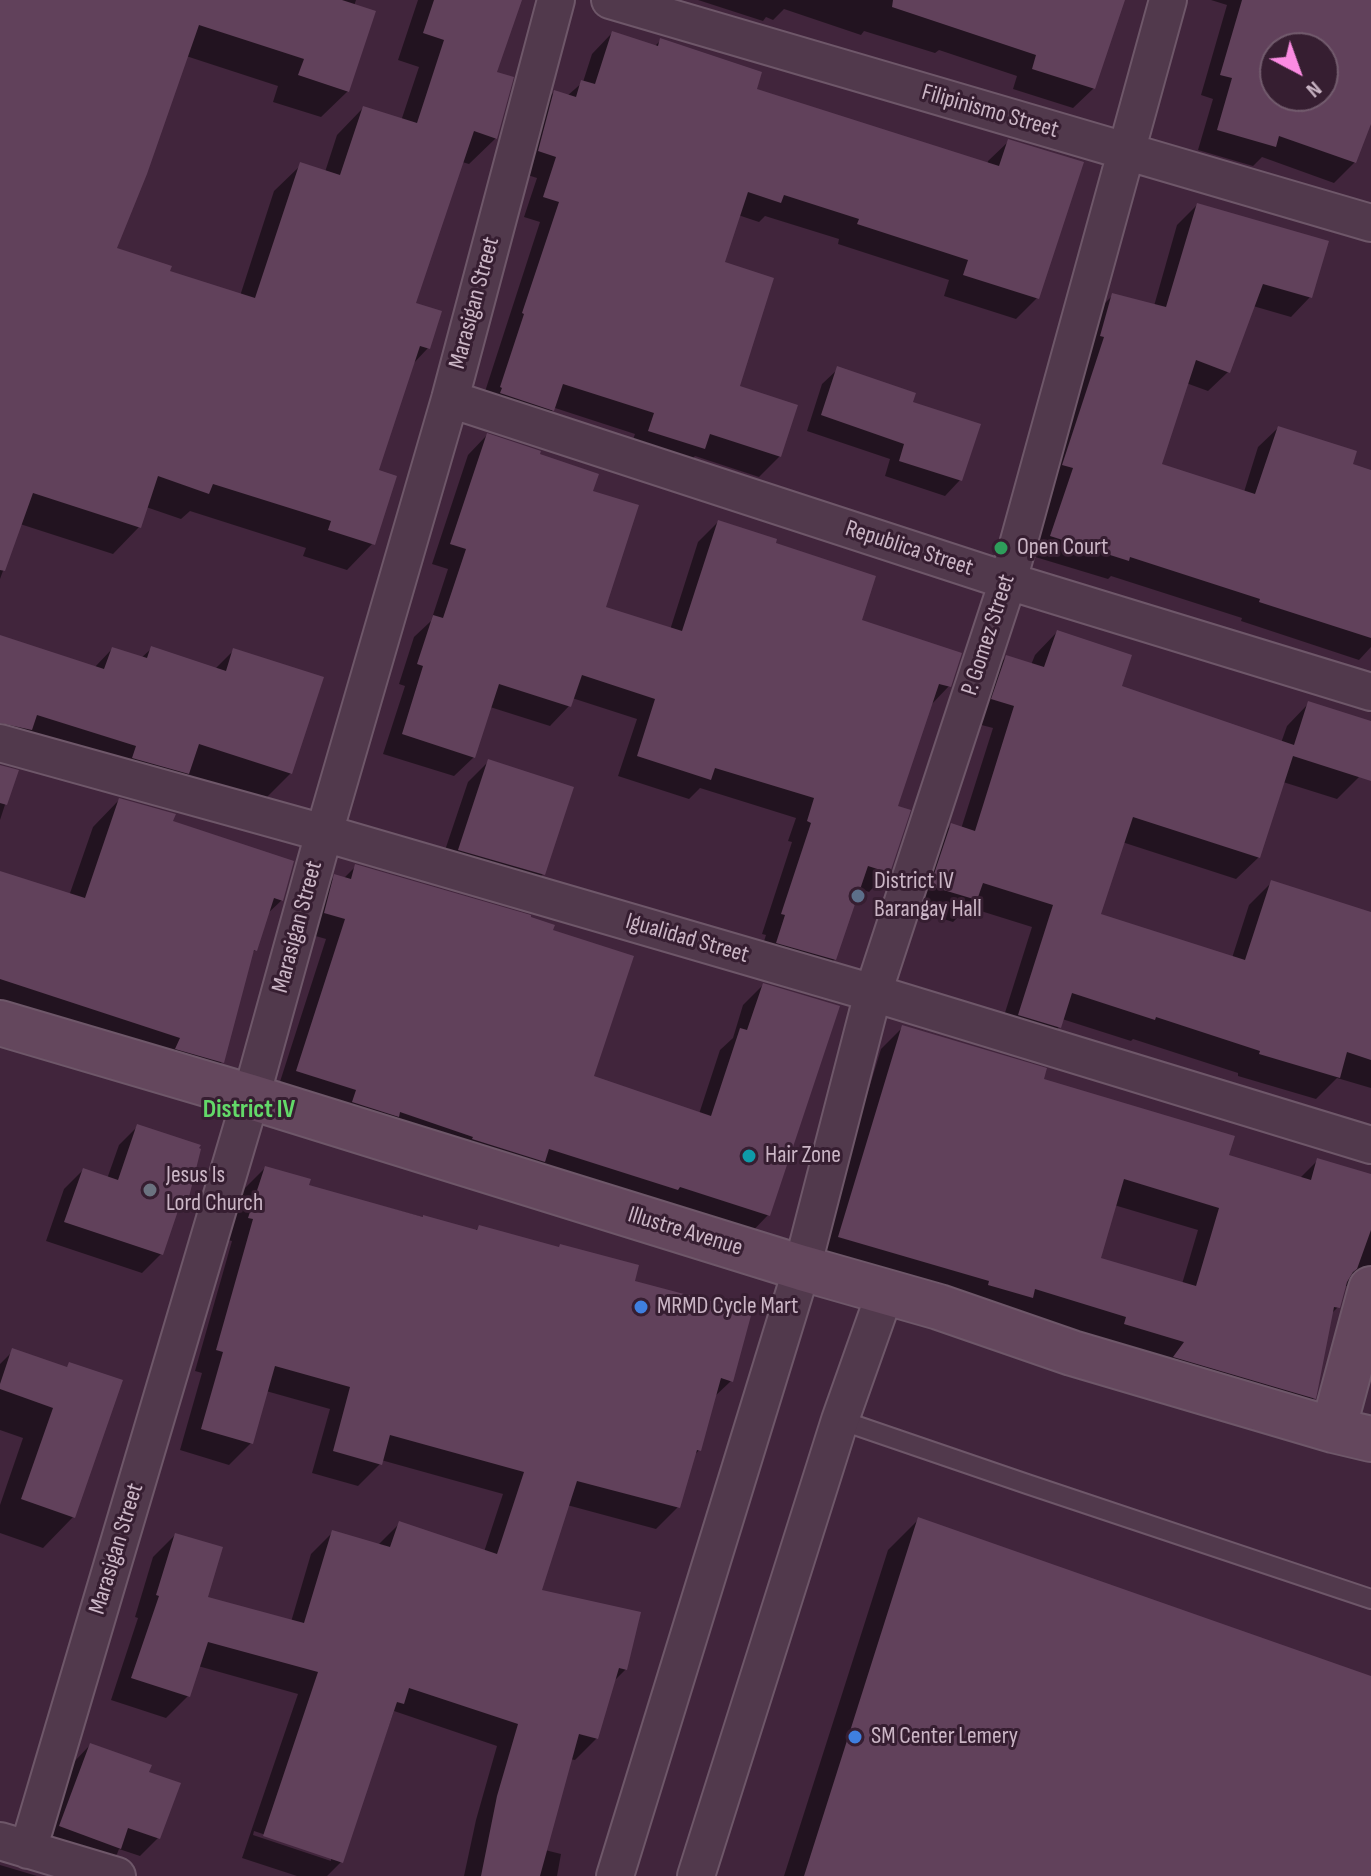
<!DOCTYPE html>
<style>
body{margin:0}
#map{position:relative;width:1371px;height:1876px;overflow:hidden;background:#41253c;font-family:"Sofia Sans Condensed",sans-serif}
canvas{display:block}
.north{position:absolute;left:1259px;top:32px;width:80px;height:80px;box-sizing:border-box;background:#361e31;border:2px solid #725b6d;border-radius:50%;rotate:139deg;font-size:22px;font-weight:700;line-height:32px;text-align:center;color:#cbb6c6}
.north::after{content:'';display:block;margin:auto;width:28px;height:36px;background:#fb8be2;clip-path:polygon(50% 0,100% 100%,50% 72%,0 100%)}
</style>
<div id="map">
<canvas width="1371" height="1876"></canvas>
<div class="north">N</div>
</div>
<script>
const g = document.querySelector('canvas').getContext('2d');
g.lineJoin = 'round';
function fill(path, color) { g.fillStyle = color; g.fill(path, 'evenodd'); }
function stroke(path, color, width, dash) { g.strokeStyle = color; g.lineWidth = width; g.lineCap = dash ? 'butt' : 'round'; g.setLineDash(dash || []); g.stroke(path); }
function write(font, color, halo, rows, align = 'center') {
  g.font = font + ' "Sofia Sans Condensed",sans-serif'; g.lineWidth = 6; g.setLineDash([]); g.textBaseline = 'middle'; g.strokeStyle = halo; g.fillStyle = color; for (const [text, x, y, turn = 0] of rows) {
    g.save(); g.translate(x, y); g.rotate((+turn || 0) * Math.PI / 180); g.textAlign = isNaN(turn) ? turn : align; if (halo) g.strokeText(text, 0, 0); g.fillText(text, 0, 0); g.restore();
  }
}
const shadow = new Path2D(`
 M0,0h356l-2,6 -6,85 -27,26 -48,-15 5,-16 -92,-30 -72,193 53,23 73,24 34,-105 27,-26 24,7 12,-37 26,-27 38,13 18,-54 -21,-7 20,-60h102l-26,73 2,65 -27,26 -7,-2 -48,142 14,44 -16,17 -36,106 -3,72 -26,27 -44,-14 3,-8 -116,-37 -9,8 -35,-12 -7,20 -26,27 -93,-30 -20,55z
 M698,0h425l-29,88 -21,20 -60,-19 4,-13 -78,-26 -4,3 -71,-22 -3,4 -77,-26 -11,11 -7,-3 -3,4z
 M1211,0h160v118l-16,44 -21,21 -72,-26 -9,9 -55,-16 15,-51 -12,-4 26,-90zM1275,48h48v48h-48z
 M612,33l42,14 7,-7 93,51 233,74 1,-4 21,-20 28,157 -21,21 -72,-23 5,-16 -111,-36 1,-5 -74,-23 -6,6 -21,-7 -15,48 14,124 43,69 -21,21 -64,-21 -12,13 -54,-18 6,-17 -80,-26 -23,22 -52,-23 60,-185 -16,-5 13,-39 -19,-6 16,-59 20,-21 13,4 16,-14 9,-28z
 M1197,205l113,92 -19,20 -38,-11 -25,66 -20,19 -22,-8 -27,82 85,27 14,-45 20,-19 73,37 20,6v176l-12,13 -118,-39 1,-3 -131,-42 -3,3 -76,-23 22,-68 -10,-3 49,-170 19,-19 42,10 23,-81z
 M838,369l73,34 49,77 -15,16 -60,-20 5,-17 -83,-28 15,-47z
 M487,435l51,21 53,37 12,116 67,21 28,-88 20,-20 56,22 85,77 90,65 -19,20 -35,102 -7,64 -19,20 -11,-4 -23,71 -20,20 -58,-16 9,-28 -4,-1 30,-92 -4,-1 8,-23 -96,-30 -11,11 -71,-23 19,-57 -65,-21 -3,8 -19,20 -60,-19 -16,50 -20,19 -71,-22 22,-68 -6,-2 15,-47 17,-16 17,-52 -16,-5 36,-109z
 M1057,632l62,55 162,56 6,-17 22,-23 62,20v18l-12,36 -22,22 -54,-17 -24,75 -23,22 -114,-37 -23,73 133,43 17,-53 23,-23 99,32v174l-34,-10 -21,21 -78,-23v-3l-105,-34 -2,2 -69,-22 -3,8 -23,23 -39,-12 35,-111 -64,-20 -15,15 -44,-14 20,-60 22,-23 10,4 32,-101 -23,-6 14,-42 22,-23 25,8 4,-10z
 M0,637l94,31 18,-19 29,9 10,-9 63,21 20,-20 57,123 -27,27 -79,-26 -25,25 -160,-44z
 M488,762l55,112 -21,21 -84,-24 30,-89z
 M0,767l16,4 -16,49z
 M119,800l51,23 112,77 -16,15 -11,35 -4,4 -29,108 -26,27 -196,-75v-141l69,23 24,-69z
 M356,866l195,65 40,146 108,37 21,-64 13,-12 10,-33 20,-20 5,230 -20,21 -471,-145 49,-152 -21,-6 10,-36 20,-21 8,3z
 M903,1027l138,54 185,76 74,21 18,-18 53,16v120l-17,-10h-10l-6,21 -8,8 -16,83 -23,22 -188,-74 2,-7 -89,-27 -199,-53 64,-210zM1114,1205l84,25 -16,54 -84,-25z
 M138,1126l48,74 -10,9 -15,45 -19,19 -96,-32 18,-52 19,-19 24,9 12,-34z
 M265,1168l42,18 168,45 4,-4 153,55 99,99 -18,17 -14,52 -6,7 -15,50 -22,22 -89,-24 -28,87 87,77 -13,13 -16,56 -22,22 -5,-1 -25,91 16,4 -4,22h-93l12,-56 21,-74 -103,-35 -53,151 -14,14h-30l-55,-18 56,-164 -100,-28 -10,30 -22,22 -55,-18 27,-82 -3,-1 18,-60 22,-22 31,63 85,24 20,-68 22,-22 45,13 22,-22 84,29 19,-58 -122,-34 -1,4 -22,22 -46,-13 18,-64 -64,-18 -15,52 -22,22 -49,-15 22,-77 -7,-2 37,-130 -5,-1 16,-50zM254,1831l77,26v4l-78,-26z
 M13,1351l53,17 4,-4 3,153 -30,31 -43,-15v-28l23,-67 -23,-8v-66z
 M919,1519l452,159v198h-587l104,-326z
 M90,1745l57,28 11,65 -18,18 -21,-7 -2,5 -18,18 -60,-18 33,-90z
 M0,1865l37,11h-37z`);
const building = new Path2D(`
 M0,0h342l34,11 -27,81 -51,-17 6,-16 -105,-34 -52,149 -30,74 55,18 -2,5 85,27 45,-136 40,13 23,-69 54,17 27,-83 -21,-7 11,-33h88l-25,72 17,5 -17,62 -23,-8 -58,172 26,8 -12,38 -10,-3 -41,124 18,6 -22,69 -47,-15 3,-9 -118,-37 -4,10 -51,-18 -17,52 -108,-35 -28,78 -5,-1z
 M893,0h232l-30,89 -63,-20 4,-14 -144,-48z
 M1242,0h129v124l-15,39 -77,-27 -3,11 -59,-17 15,-52 -12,-3zM1275,48h48v48h-48z
 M612,31l46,15 2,-8 102,34 -5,17 242,77 9,-27 76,23 -45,137 -76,-24 5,-15 -111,-36 2,-5 -75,-24 -3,8 -33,-11 -23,70 49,16 -34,108 58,19 -17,52 -71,-23 -5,15 -57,-18 6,-18 -91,-29 -9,27 -54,-18 2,-5 -2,-1 24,-73 -2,-1 37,-111 -16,-5 13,-40 -18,-6 16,-61 22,7 5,-17 14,4z
 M1197,203l132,38 -17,57 -49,-14 -33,89 -34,-13 -34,104 93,30 23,-68 79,25 -4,13 18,6v168l-112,-36 1,-3 -130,-42 -1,4 -79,-25 23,-68 -11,-3 42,-128 -4,-1 12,-43 54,14z
 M837,366l79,27 -3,9 68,22 -19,57 -63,-20 5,-17 -83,-29z
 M487,433l54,18 -1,3 59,20 -6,17 46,14 -33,102 76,24 36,-111 59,19 -1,4 100,33 -14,44 100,33 -11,34 -12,-3 -41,122 13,4 -21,63 -22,-7 -32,94 -60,-17 9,-28 -4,-1 30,-91 -4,-2 7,-23 -99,-30 -4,12 -74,-24 18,-57 -73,-24 -11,32 -72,-23 -24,74 -73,-24 21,-68 -6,-2 16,-49 10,3 23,-69 -16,-5z
 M1057,630l75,25 -10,31 172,59 14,-44 63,20v60l-78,-25 -33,102 -127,-41 -32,97 144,46 26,-80 100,32v148l-24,-8 -7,26 -81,-24 1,-3 -104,-34 -1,3 -83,-27 -11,35 -43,-13 35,-110 -70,-22 -6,17 -47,-14 21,-63 24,8 39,-125 -23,-7 15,-44 38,12z
 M0,635l104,34 8,-22 35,11 4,-12 75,25 7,-23 91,29 -32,97 -93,-30 -10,30 -57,-16 4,-12 -99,-31 -5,15 -32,-7z
 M488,759l86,28 -29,88 -87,-25z
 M0,765l19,5 -12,35 -7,-2z
 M119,798l57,16 -3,7 121,40 -11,40 -9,-3 -17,53 -3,-1 -30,113 -49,-14 5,-11 -180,-59v-108l85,27z
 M355,864l176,51v2l24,8 -2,5 81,26 -40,120 117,40 29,-88 7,2 16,-47 77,23 -70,210 -90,-29 -2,3 -129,-41 -4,13 -73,-23 1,-2 -73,-25 -1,5 -47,-15 4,-12 -60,-19 49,-152 -21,-6 10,-39 17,5z
 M902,1025l145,43 -3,11 191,57 -6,19 82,25 6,-22 54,16v56l-14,39 -4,3 -6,10 -7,26 -6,-1 -18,92 -143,-42 11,-15 -60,-18 2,-7 -91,-28 -2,9 -45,-13 1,-4 -151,-44zM1124,1179l95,29 -23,78 -95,-28z
 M137,1124l64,21 -2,3 2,1 -13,52 -6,-2 -19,56 -99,-33 19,-54 35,12z
 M265,1166l46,13 -2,6 114,32v-2l54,15 2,-5 80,22 1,-3 79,21 -4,16 117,31 -19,70 -12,-4 -20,73 -4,-1 -17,58 -103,-27 -35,109 99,22 -14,58 -8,-2 -21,71 -19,-5 -39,142h-59l16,-80 21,-72 -109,-36 -5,16 -7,-2 -54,161 -80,-27 55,-164 -110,-30 -18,55 -59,-19 28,-82 -3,-1 19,-62 48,14 -15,50 96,26 28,-93 58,17 9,-26 98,33 27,-82 -134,-37 -8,30 -49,-14 17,-64 -75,-21 -22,78 -52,-15 22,-77 -7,-2 37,-131 -5,-1z
 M12,1348l55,19 2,-5 54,18 -48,138 -54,-19 32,-91 -53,-19v-5z
 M918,1517l453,159v200h-567z
 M90,1743l62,22 -3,7 32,11 -21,56 -32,-11 -7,21 -62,-23z`);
const lane = new Path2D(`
 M840,1420l187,64 344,115`);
const street = new Path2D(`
 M610,0l761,223
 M450,399l558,182 363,111
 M0,743l324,90 549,160 498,152
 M0,1841l117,35
 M28,1850l223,-753 73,-264 126,-434 106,-399
 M615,1876l187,-608 71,-275 135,-412 160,-581
 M696,1876l144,-456 45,-127`);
const secondary = new Path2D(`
 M0,1023l251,74 551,171 137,39 133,46 261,77 38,9
 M1333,1430l38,-141`);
const markers = [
 [1001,548,8,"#2e9e5b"],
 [858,896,8,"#5c6f8a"],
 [749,1156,8,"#0f9aa8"],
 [150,1190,8,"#6b7280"],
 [641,1307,8,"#3f7fe0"],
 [855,1737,8,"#3f7fe0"]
];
const streetNames = [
 ["Filipinismo Street",990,112,16],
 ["Marasigan Street",475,303,-75],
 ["Republica Street",909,549,18],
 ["P. Gomez Street",989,635,-72],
 ["Marasigan Street",298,927,-75],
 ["Igualidad Street",687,939,16],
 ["Illustre Avenue",685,1232,17],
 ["Marasigan Street",117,1549,-73]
];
const poiNames = [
 ["Open Court",1017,548],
 ["District IV",874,882],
 ["Barangay Hall",874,910],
 ["Hair Zone",765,1156],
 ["Jesus Is",166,1176],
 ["Lord Church",166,1204],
 ["MRMD Cycle Mart",657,1307],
 ["SM Center Lemery",871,1737]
];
const neighbourhoodNames = [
 ["District IV",249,1110]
];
fill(shadow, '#0007');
fill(building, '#61415b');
stroke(lane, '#6e5769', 22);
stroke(street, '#6e5769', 40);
stroke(secondary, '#6e5769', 48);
stroke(lane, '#51394c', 18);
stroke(street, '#51394c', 36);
stroke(secondary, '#64475d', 44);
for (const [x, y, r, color] of markers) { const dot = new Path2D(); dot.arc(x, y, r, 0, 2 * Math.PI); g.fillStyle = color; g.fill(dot); stroke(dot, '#361e31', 3); }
write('24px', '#cbb6c6', '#361e31', streetNames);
write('24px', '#cbb6c6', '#361e31', poiNames, 'left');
write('bold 26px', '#63d969', '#361e31', neighbourhoodNames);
</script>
